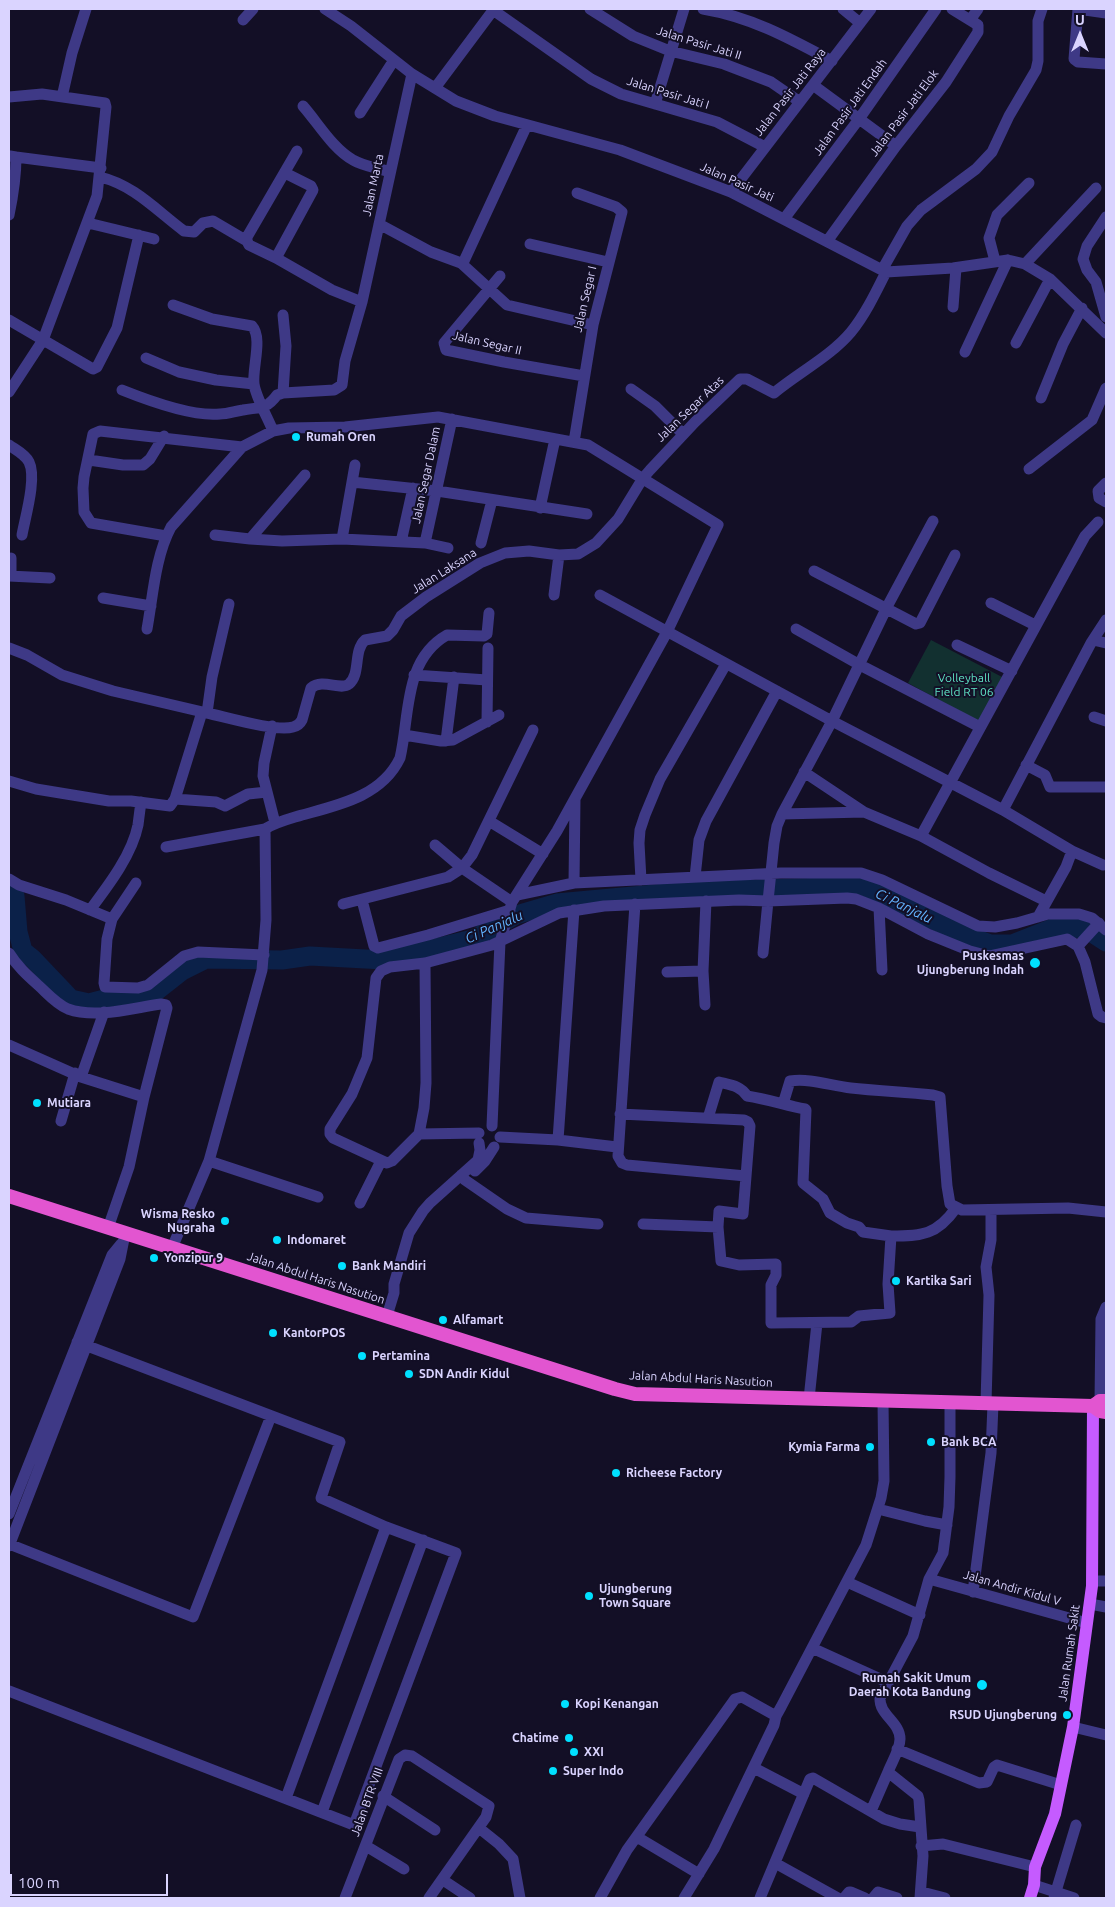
<!DOCTYPE html>
<style>
body{margin:0}
#map{position:relative;width:1115px;height:1907px;overflow:hidden;background:#130f26;font-family:Ubuntu,sans-serif}
canvas{display:block}
.frame{position:absolute;inset:0;border:10px solid #dad4ff;pointer-events:none}
.north{position:absolute;left:1055px;top:10px;width:50px;height:50px;-webkit-text-stroke:4px #130f26;paint-order:stroke;rotate:0deg;font-size:14px;font-weight:700;line-height:20px;text-align:center;color:#dad4ff}
.north::after{content:'';display:block;margin:auto;width:18px;height:22px;background:#dad4ff;clip-path:polygon(50% 0,100% 100%,50% 72%,0 100%)}
.scale{position:absolute;left:10px;top:1874px;width:158px;height:22px;box-sizing:border-box;border:2px solid #dad4ff;border-top:0;padding-left:6px;font-size:15px;line-height:18px;white-space:nowrap;color:#dad4ff;-webkit-text-stroke:4px #130f26;paint-order:stroke}
</style>
<div id="map">
<canvas width="1115" height="1907"></canvas>
<div class="frame"></div>
<div class="north">U</div>
<div class="scale">100 m</div>
</div>
<script>
const g = document.querySelector('canvas').getContext('2d');
g.lineJoin = 'round';
function fill(path, color) { g.fillStyle = color; g.fill(path, 'evenodd'); }
function stroke(path, color, width, dash) { g.strokeStyle = color; g.lineWidth = width; g.lineCap = dash ? 'butt' : 'round'; g.setLineDash(dash || []); g.stroke(path); }
function write(font, color, halo, rows, align = 'center') {
  g.font = font + ' Ubuntu,sans-serif'; g.lineWidth = 4; g.setLineDash([]); g.textBaseline = 'middle'; g.strokeStyle = halo; g.fillStyle = color; for (const [text, x, y, turn = 0] of rows) {
    g.save(); g.translate(x, y); g.rotate((+turn || 0) * Math.PI / 180); g.textAlign = isNaN(turn) ? turn : align; if (halo) g.strokeText(text, 0, 0); g.fillText(text, 0, 0); g.restore();
  }
}
const green = new Path2D(`
 M931,640l73,38 -26,43 -70,-38z`);
const river = new Path2D(`
 M9,885l6,11 3,36 5,19 10,8 38,40 18,4 23,-6 42,-4 28,-22 24,-12 76,1 28,-4 74,4 89,-21 43,-24 41,-12 130,-12 176,-5 95,46 32,12h22l43,-17 31,2 20,13`);
const minor = new Path2D(`
 M325,9l26,17 61,48 44,27 39,15 125,34 111,42 155,80 67,-4 55,-8 17,4 25,15 56,54
 M590,9l43,27 37,15 54,13 47,18 29,20
 M703,9c48,8 86,29 129,52
 M843,9l17,14
 M1078,9l-4,50 4,3 28,2
 M1078,9l28,4
 M493,10l98,69 30,15 96,28 48,25
 M243,20l10,-11
 M970,20l8,-11
 M813,85l83,61
 M435,88l59,-79
 M9,97l33,-3 63,9 1,4 -9,89 -54,144 -34,52
 M62,97l10,-44 14,-44
 M655,104l29,-95
 M303,106c15,17 30,43 50,54 10,6 25,8 37,12
 M360,113l34,-53
 M16,157l85,11
 M100,177c34,8 57,34 84,54l10,1 9,-9 10,-2 34,20 2,4 27,13 56,32 30,12
 M731,192l140,-183
 M9,215c4,-19 7,-38 7,-58l-6,-1
 M1106,217l-19,29 -4,13 4,11 9,12 10,35
 M784,219l75,-100 77,-110
 M88,223l66,16
 M379,224l52,28 30,11 46,42 86,20
 M828,240l68,-94 50,-64 32,-50v-7l-26,-16
 M247,241v-4l50,-86
 M530,244l78,18
 M276,258l37,-68 -2,-4 -26,-13
 M995,261l-6,-23 8,-23 32,-32
 M461,263l3,-2 63,-136
 M1025,264l71,-76
 M882,270l25,-44 14,-16 55,-41 16,-17 17,-36 27,-46 2,-9v-40l4,-12
 M500,276l-56,67 2,7 58,12 80,14
 M173,305l39,14 40,7c11,12 0,42 2,58 2,14 14,34 19,47
 M953,307l3,-39
 M9,320l84,49 4,-2 20,-39 22,-93
 M1016,343l34,-64
 M965,352l43,-92
 M146,358l33,14 37,8 38,4
 M631,389l24,17 28,28
 M122,390c25,10 71,27 98,24 8,0 15,-3 23,-4 16,-3 23,0 34,-15l6,-2 51,-3 8,-5 3,-24 17,-59 50,-228
 M283,393l3,-47 -3,-31
 M1041,398l22,-54 19,-36
 M574,442l19,-117 29,-113 -6,-5 -39,-14
 M9,445c7,5 16,9 20,17 8,16 -4,56 -7,73
 M89,460l34,5h20l7,-6 14,-23
 M1029,469l63,-49 14,-32
 M305,475l-55,64 32,2 60,-2 83,4 23,5
 M352,482l85,9 150,23
 M1106,483l-8,8 1,7 7,4
 M540,508l15,-69
 M215,535l35,4
 M166,536l-75,-13 -7,-11 -1,-24 1,-11 9,-43 7,-3 142,16
 M342,539l13,-74
 M401,542l12,-54
 M425,543l27,-124
 M481,543l11,-43
 M814,571l102,53 4,-1 35,-68
 M9,576l41,2
 M11,576v-18
 M554,595l5,-40
 M600,595l232,126 171,89 69,41 -6,16 -28,50
 M103,598l48,8
 M991,603l44,22
 M147,629c6,-33 8,-72 24,-102l71,-80 31,-16 16,-3 56,-1 93,-10 150,28 130,80 -51,107 -110,199 -45,71 -12,40 -8,184
 M796,629l64,36 120,62
 M1093,640l13,3
 M957,645l55,26
 M9,648l18,7 35,20 51,16 94,22 5,-36 17,-73
 M414,675l73,5
 M207,713c19,4 69,19 86,14 4,-1 7,-3 9,-7l9,-32c12,-10 29,3 38,-4 12,-10 4,-33 16,-44l22,-4 6,-6 8,-14 25,-19 54,-34 25,-10 24,-2 30,4 19,-1 18,-11 22,-24 25,-41 7,-8 45,-48 45,-43h7l27,14c24,-20 57,-37 77,-61 14,-17 25,-40 35,-60
 M1094,717l12,4
 M487,722l1,-74
 M272,726l-8,37 -1,13 12,47
 M404,735l37,6 12,-1 46,-25
 M446,741l8,-64
 M1026,765l19,10 5,12h56
 M804,772l60,40 57,24
 M9,781l27,8 73,12h22l39,5 5,-7 27,-87
 M175,799l41,3 9,4 23,-12 19,-2
 M1003,810l88,-167 15,-23
 M782,814l82,-2
 M489,821l54,33
 M435,845l27,23 50,34
 M166,847l99,-18
 M1072,851l31,14
 M695,877l4,-37 7,-19 71,-130
 M9,879l10,6 47,15 46,19 -5,20 -3,44 1,4 33,1 10,-3 36,-29 14,-4 66,3
 M641,880l-2,-37 1,-13 5,-15 15,-36 66,-115
 M574,883l1,-83
 M517,895l57,-12 207,-10h80l21,7 96,46 17,1 22,-4 31,-9h31l13,4 14,12
 M362,900l12,46 4,2 50,-13 82,-25
 M1046,901l-57,-28 -68,-37 164,-300 13,-14
 M343,904l105,-27 14,-9 10,-13 61,-125
 M635,904l-17,252 4,7 5,2 119,11
 M879,908l49,26 42,17 19,5 78,-17 11,7 7,16 13,52 4,3 4,1
 M90,910c18,-24 42,-55 48,-85 1,-8 2,-16 3,-23
 M112,919l24,-36
 M1078,946l21,-23
 M9,953c8,13 18,22 29,32 9,8 18,19 30,24 28,10 64,-1 93,-5l5,1 1,3 -23,89 -15,70 -21,61
 M882,970l-3,-62 -23,-9 -9,-1 -79,3 6,-58 3,-17 5,-12 50,-93 56,-116 45,-84
 M667,972l36,-1
 M705,1005l-2,-34 3,-70
 M9,1045l72,32 63,20
 M81,1077l23,-65
 M783,1104l7,-23c21,-3 41,5 61,7 27,3 55,4 82,7l7,2 7,89 3,18 12,6 106,-2 38,4
 M620,1114l124,6 4,2 2,4 -7,88 -24,-3 -1,16 3,34 18,4 37,-1v11l-5,10v38l80,-1 8,-6 31,-3 -2,-29 3,-48 -28,-4 -4,-5 -12,-4 -17,-10 -7,-14 -20,-16 3,-73 -1,-1c-20,-4 -38,-10 -58,-13 -6,-10 -16,-11 -28,-14l-11,36
 M61,1121l14,-48
 M479,1133l-60,1 -27,27 -5,2 -54,-25 -3,-4v-5l22,-35 15,-36 9,-80 5,-7 9,-4 35,-4 67,-18 67,-32 45,-7 135,-6 29,1 -5,52
 M419,1134l5,-26 2,-25 -1,-120
 M500,1137l58,3 59,7
 M558,1140l16,-230
 M209,1161l109,36
 M475,1171l10,-10 9,-14
 M461,1175l4,5 42,29 19,9 72,6
 M360,1203l21,-42
 M643,1224l75,3
 M891,1236c31,0 46,-1 65,-28
 M172,1248l37,-87 53,-191 4,-50 -1,-91c11,-7 24,-10 37,-14 37,-10 80,-19 98,-57 10,-42 3,-98 47,-123l37,1 3,-2 2,-21
 M387,1316l7,-23v-9l15,-51 14,-22 7,-8 48,-43 2,-10 -1,-7
 M809,1399l8,-76
 M1100,1401l1,-82 5,-12
 M986,1403l3,-108 -3,-28 5,-27v-30
 M878,1509l47,12 22,4
 M9,1514l103,-259 9,-11
 M9,1544l184,73 78,-201
 M9,1546l111,-287 5,-25
 M929,1579l158,44
 M1092,1581h14
 M847,1582l73,33
 M973,1592l18,-139 2,-49
 M1090,1604l16,3
 M812,1648l75,34
 M9,1691l345,134 102,-272 -70,-26 -65,-29 19,-56 -263,-100
 M1073,1727l33,8
 M897,1749l82,34 8,-1 7,-15 3,-2 64,20
 M754,1768l50,26
 M383,1796l52,34
 M286,1798l100,-271
 M871,1811l17,-39
 M322,1812l101,-272
 M479,1828l20,16 14,15 7,39
 M637,1837l62,37
 M366,1846l38,23
 M921,1846l22,-2 92,23
 M775,1863l63,35
 M443,1880l27,18
 M1034,1885l40,13
 M922,1892l23,6
 M345,1898l54,-139 6,-4 7,1 77,50 -3,11 -57,81
 M600,1898l27,-48 108,-151 7,-2 34,19 5,-9 85,-162 15,-47 3,-17 -1,-80
 M684,1898l30,-49 60,-124 2,-9
 M760,1898l50,-119 3,-1 71,41 16,5 20,3
 M844,1898l5,-6h2l14,6
 M873,1898l5,-6 19,6
 M920,1898l3,-42 -4,-56 -1,-4 -30,-24c4,-10 12,-23 12,-33 0,-17 -21,-24 -20,-41l33,-62 16,-57 14,-26 6,-46 1,-30v-74
 M1054,1898l22,-73`);
const primary = new Path2D(`
 M1030,1898l4,-13 1,-18 20,-53 18,-87 19,-141 1,-180`);
const trunk = new Path2D(`
 M9,1196l606,193 20,5 458,12 7,5 6,1
 M1093,1406l7,-5h6`);
const markers = [
 [296,437,5,"#00e0ff"],
 [1035,963,6,"#00e0ff"],
 [37,1103,5,"#00e0ff"],
 [225,1221,5,"#00e0ff"],
 [277,1240,5,"#00e0ff"],
 [154,1258,5,"#00e0ff"],
 [342,1266,5,"#00e0ff"],
 [896,1281,5,"#00e0ff"],
 [443,1320,5,"#00e0ff"],
 [273,1333,5,"#00e0ff"],
 [362,1356,5,"#00e0ff"],
 [409,1374,5,"#00e0ff"],
 [931,1442,5,"#00e0ff"],
 [870,1447,5,"#00e0ff"],
 [616,1473,5,"#00e0ff"],
 [589,1596,5,"#00e0ff"],
 [982,1685,6,"#00e0ff"],
 [565,1704,5,"#00e0ff"],
 [1067,1715,5,"#00e0ff"],
 [569,1738,5,"#00e0ff"],
 [574,1752,5,"#00e0ff"],
 [553,1771,5,"#00e0ff"]
];
const streetNames = [
 ["Jalan Pasir Jati II",699,43,17],
 ["Jalan Pasir Jati Raya",790,92,-52],
 ["Jalan Pasir Jati I",668,93,17],
 ["Jalan Pasir Jati Endah",850,107,-54],
 ["Jalan Pasir Jati Elok",904,113,-53],
 ["Jalan Pasir Jati",737,182,24],
 ["Jalan Marta",373,185,-78],
 ["Jalan Segar I",585,299,-77],
 ["Jalan Segar II",487,343,13],
 ["Jalan Segar Atas",690,409,-44],
 ["Jalan Segar Dalam",426,475,-78],
 ["Jalan Laksana",444,571,-32],
 ["Jalan Abdul Haris Nasution",316,1278,18],
 ["Jalan Abdul Haris Nasution",701,1379,3],
 ["Jalan Andir Kidul V",1012,1588,16],
 ["Jalan Rumah Sakit",1069,1653,-82],
 ["Jalan BTR VIII",367,1802,-70]
];
const poiNames = [
 ["Rumah Oren",306,437],
 ["Puskesmas",1024,956,"right"],
 ["Ujungberung Indah",1024,970,"right"],
 ["Mutiara",47,1103],
 ["Wisma Resko",215,1214,"right"],
 ["Nugraha",215,1228,"right"],
 ["Indomaret",287,1240],
 ["Yonzipur 9",164,1258],
 ["Bank Mandiri",352,1266],
 ["Kartika Sari",906,1281],
 ["Alfamart",453,1320],
 ["KantorPOS",283,1333],
 ["Pertamina",372,1356],
 ["SDN Andir Kidul",419,1374],
 ["Bank BCA",941,1442],
 ["Kymia Farma",860,1447,"right"],
 ["Richeese Factory",626,1473],
 ["Ujungberung",599,1589],
 ["Town Square",599,1603],
 ["Rumah Sakit Umum",971,1678,"right"],
 ["Daerah Kota Bandung",971,1692,"right"],
 ["Kopi Kenangan",575,1704],
 ["RSUD Ujungberung",1057,1715,"right"],
 ["Chatime",559,1738,"right"],
 ["XXI",584,1752],
 ["Super Indo",563,1771]
];
const parkNames = [
 ["Volleyball",964,678],
 ["Field RT 06",964,692]
];
const waterNames = [
 ["Ci Panjalu",904,906,26],
 ["Ci Panjalu",494,927,-24]
];
fill(green, '#123030');
stroke(river, '#0b2149', 19);
stroke(minor, '#3e3986', 11);
stroke(primary, '#c55bff', 12);
stroke(trunk, '#e255d0', 14);
for (const [x, y, r, color] of markers) { const dot = new Path2D(); dot.arc(x, y, r, 0, 2 * Math.PI); g.fillStyle = color; g.fill(dot); stroke(dot, '#130f26', 2); }
write('12px', '#dad4ff', '#130f26', streetNames);
write('bold 12px', '#dad4ff', '#130f26', poiNames, 'left');
write('12px', '#5ee1c3', '#130f26', parkNames);
write('italic 14px', '#62b3ff', '#130f26', waterNames);
</script>
